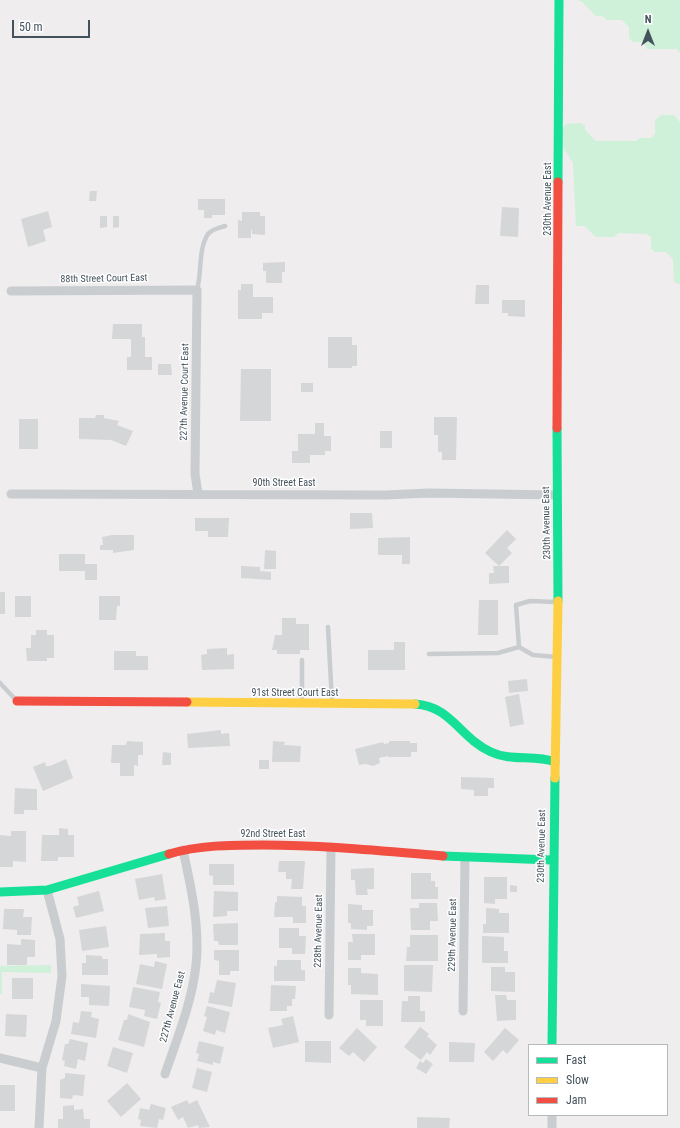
<!DOCTYPE html>
<style>
body{margin:0}
#map{position:relative;width:680px;height:1128px;overflow:hidden;background:#efedee;font-family:"Roboto Condensed",sans-serif}
canvas{display:block}
.legend{position:absolute;left:528px;top:1044px;width:140px;height:72px;box-sizing:border-box;background:#fff;border:1px solid #b4babe;margin:0;padding:5px 7px;list-style:none;font-size:12px;color:#43525c}
.legend li{display:flex;align-items:center;gap:8px;height:20px}
.legend b{width:20px;border:1px solid #b4babe}
.north{position:absolute;left:628px;top:12px;width:40px;height:40px;-webkit-text-stroke:3px #fff;paint-order:stroke;rotate:0deg;font-size:11px;font-weight:700;line-height:16px;text-align:center;color:#43525c}
.north::after{content:'';display:block;margin:auto;width:14px;height:18px;background:#43525c;clip-path:polygon(50% 0,100% 100%,50% 72%,0 100%)}
.scale{position:absolute;left:12px;top:20px;width:78px;height:18px;box-sizing:border-box;border:2px solid #43525c;border-top:0;padding-left:5px;font-size:12px;line-height:14px;white-space:nowrap;color:#43525c;-webkit-text-stroke:3px #fff;paint-order:stroke}
</style>
<div id="map">
<canvas width="680" height="1128"></canvas>
<ul class="legend">
<li><b style="height:5px;background:#16e098"></b>Fast</li>
<li><b style="height:5px;background:#ffcf43"></b>Slow</li>
<li><b style="height:5px;background:#f24e42"></b>Jam</li>
</ul>
<div class="north">N</div>
<div class="scale">50 m</div>
</div>
<script>
const g = document.querySelector('canvas').getContext('2d');
g.lineJoin = 'round';
function fill(path, color) { g.fillStyle = color; g.fill(path, 'evenodd'); }
function stroke(path, color, width, dash) { g.strokeStyle = color; g.lineWidth = width; g.lineCap = dash ? 'butt' : 'round'; g.setLineDash(dash || []); g.stroke(path); }
function write(font, color, halo, rows, align = 'center') {
  g.font = font + ' "Roboto Condensed",sans-serif'; g.lineWidth = 3; g.setLineDash([]); g.textBaseline = 'middle'; g.strokeStyle = halo; g.fillStyle = color; for (const [text, x, y, turn = 0] of rows) {
    g.save(); g.translate(x, y); g.rotate((+turn || 0) * Math.PI / 180); g.textAlign = isNaN(turn) ? turn : align; if (halo) g.strokeText(text, 0, 0); g.fillText(text, 0, 0); g.restore();
  }
}
const green = new Path2D(`
 M576,0h104v53l-3,-4h-30l-3,-7h-11l-4,-4v-11l-7,-7h-15l-4,-4h-7l-15,-15z
 M661,115h13l6,7v162l-6,-2 -1,-23 -7,-7h-11l-4,-4v-11l-4,-3 -29,-1 -4,4h-18l-11,-11h-9l-3,-63 -11,-18v-15l4,-6 15,-1 4,3v4l11,11h40l4,-3h11l4,-4v-14z
 M51,965v8l-49,-1v22h-2v-28z`);
const building = new Path2D(`
 M90,191h7l-1,10h-7z
 M198,199h27v16h-13v3h-8v-8h-6z
 M502,207l17,1 -1,29 -18,-1z
 M48,211l4,16 -9,3 3,11 -18,6 -7,-28z
 M242,212h18v4h5v19l-13,-1v-4h-1v8h-13v-18l4,1z
 M100,216h7v11l-7,1z
 M113,216h6v11l-6,1z
 M285,262v10h-3v11h-16v-12h-3v-8z
 M241,284h12v13h20v16h-11v6h-24v-29h3z
 M476,285h13v19h-14z
 M502,300h23v17l-17,-1v-3h-6z
 M113,324h29v13h3v20h7v13h-25v-13h4v-18h-19z
 M328,337h24v8h5v21h-5v2h-24z
 M158,364h13l1,11h-14z
 M241,369h30v52h-31z
 M301,383h12v9h-12z
 M96,415h8v3l15,3 -2,4 16,6 -7,15 -15,-6 -32,-1v-21h16z
 M434,417h23l-1,43h-14v-8h-4v-17h-4z
 M19,419h19v30h-19z
 M315,423h9v13h7v15h-6v4h-15v8h-18v-12h6v-17h17z
 M380,431h12v17h-12z
 M350,513h22l1,15 -23,1z
 M195,518h34l-1,19h-20v-6h-13z
 M507,530l9,9 -9,9 5,5 -13,13 -14,-13z
 M112,535h22v15l-21,3v-3h-13v-5h3l-1,-8z
 M410,537v27h-8v-9h-24v-17z
 M265,550l11,1v18h-12z
 M59,554h26v10h12v16h-12v-9h-26z
 M241,566l19,1v4l11,1v8l-30,-2z
 M493,566h16v17l-20,1v-11h5z
 M0,592h5v22h-5z
 M15,596h16v21h-16z
 M99,596h21v10h-3l-1,14h-17z
 M479,600h19v35h-20z
 M282,618h14v6h13v26h-9v4h-23v-4h-5l3,-15h7z
 M36,630h11v5h7v23h-7v3h-20l-1,-13h5v-13h5z
 M394,642h11v28h-37v-20h26z
 M227,648v7l7,-1v15l-32,1 -1,-15 6,-1v-5z
 M114,651h22v5h12v14h-34z
 M527,679l1,12 -19,2 -1,-12z
 M519,694l5,30 -14,3 -5,-30z
 M221,730v4l8,-1 1,13 -42,2 -1,-14z
 M127,741l16,1v13h-5v11l-4,-1v11h-14v-13h-9l1,-18h14z
 M273,741l12,1 -1,3 17,1 -1,16h-28z
 M389,741h21v2h7v9h-6v5h-23v-1l-9,2 1,5 -7,3 -7,-2 -7,1 -4,-16 28,-7 1,2 5,-1z
 M163,752l8,1v12h-9z
 M66,759l7,19 -30,13 -10,-24 12,-5 1,4h4z
 M259,760h10v9h-10z
 M461,777l33,1v10h-6v8h-14v-6l-13,-1z
 M15,788l22,1v21h-13v4h-10z
 M59,828l9,1v6h6v22h-16v4h-17l1,-26h17z
 M11,831h15v31l-13,-1v6h-13v-32l11,1z
 M279,861h26l-2,28h-12l1,-10h-6v-7h-8z
 M209,864h25v21h-21v-9l-4,-1z
 M374,868v21h-7l1,6h-12l-1,-15h-4v-11z
 M411,873h20v8h4v6h3v12h-27z
 M162,874l4,25 -11,2 -1,-4 -15,3 -4,-21z
 M484,877h23v22h-12v5l-11,-1z
 M510,885l7,1v6h-7z
 M99,891l5,20 -28,7 -3,-11 6,-2 -2,-8z
 M214,891l24,1v19h-11v5l-14,1z
 M277,896l25,1v9h4v17h-13v-6h-19l1,-15h2z
 M419,903h18l1,18h-8v9h-19l-1,-22h9z
 M348,904l14,1v5h11v16h-6v4l-16,-1v-6h-3z
 M167,906l2,20 -21,2 -3,-20z
 M486,908l13,1v4h10v20h-26v-9h3z
 M4,909h20l-1,8h9l-1,18h-14v-5l-14,-1z
 M238,923v22h-19l-1,-4h-4l-1,-17z
 M106,926l3,21 -27,4 -3,-21z
 M279,928h20v8h7l-1,18h-13v-6h-13z
 M165,933v8h5v16l-13,1v-4l-18,1 1,-21z
 M352,934h23v21h-14v5h-13v-18h5z
 M410,935h28v26h-32l1,-14h3z
 M482,936l22,1v14h4v12h-26z
 M21,939l14,1v17h-8v8h-20v-21l14,1z
 M214,950h25v21h-9v4h-11v-14l-5,-1z
 M86,955l16,1v3h6v16h-26v-12h4z
 M277,960h24v10h4v11h-31v-15h3z
 M155,961l12,3 -5,25 -26,-5 4,-20 14,3z
 M404,965h29l-1,27 -28,-1z
 M491,967h14v5h10v20l-24,-1z
 M348,968h13v5l17,1v21l-27,-1v-9h-3z
 M12,978h21v21h-21z
 M217,980l19,3 -4,24 -24,-4 2,-11 4,1z
 M81,984l29,2 -1,20 -20,-1v-8h-8z
 M271,985l25,1 -1,13h-3v7h-5v5h-17z
 M133,987l27,5 -2,10 3,1 -4,16 -13,-3 1,-6 -16,-3z
 M495,995h11l1,5h9v20l-19,1z
 M408,996h12v15h5v11h-24l1,-21h6z
 M360,1000h23v26h-17v-6h-6z
 M207,1006l23,6 -5,21 -9,-3 -1,5 -12,-4 4,-14 -3,-1z
 M81,1011l11,1 -1,5 8,2 -3,19 -25,-4 2,-12 6,1z
 M6,1014l21,1 -1,22 -21,-1z
 M128,1014l22,8 -6,25 -26,-7 6,-20h3z
 M293,1016l6,26 -26,6 -5,-20 15,-3 -2,-6z
 M420,1027l9,7 -2,2 10,9 -7,10 -3,-3 -6,8 -17,-13z
 M357,1028l20,19 -13,15 -11,-10 -4,4 -10,-8z
 M505,1028l14,12 -12,14 -4,-4 -10,11 -9,-9z
 M70,1039l18,4 -3,18 -7,-2 -2,10 -12,-3 1,-5 -3,-1 3,-16h3z
 M199,1041l25,6 -4,17 -7,-2v3l-16,-4 2,-7 -3,-1z
 M305,1041h26v22l-26,-1z
 M449,1042l26,1 -1,19h-25z
 M113,1047l20,6 -6,20 -20,-7z
 M426,1059l7,5 -7,10 -10,-6 4,-7 3,2z
 M197,1068l15,4 -5,20 -15,-4z
 M65,1073l20,2 -2,21 -10,-1 -1,4 -12,-1v-18l5,-2z
 M127,1083l14,16 -20,18 -14,-16z
 M0,1085h15v26h-15z
 M187,1100l2,4 8,-4 13,27 -11,1 -1,-3 -10,3 -5,-11 -5,3 -7,-13z
 M151,1104l15,4 -3,12 -4,-1 -2,9 -17,-2 1,-6 -3,-1 2,-11 9,2z
 M74,1105v5l9,-1 1,10h6v9h-32v-9h5v-13z
 M417,1117l33,1 -1,10h-32z`);
const lane = new Path2D(`
 M197,290c5,-17 1,-41 11,-56 4,-5 11,-6 17,-8
 M556,602l-26,-1 -14,4 3,42 14,8 24,2
 M328,627l4,75
 M429,654l69,-1 21,-6
 M302,660v42
 M0,683l16,17`);
const street = new Path2D(`
 M11,291l186,-1 -2,184 3,20
 M11,494l375,1 43,-2 128,2
 M463,1011l2,-153
 M329,1015l2,-168
 M0,1058l42,10
 M165,1074c12,-35 27,-72 31,-109 4,-39 -5,-78 -13,-115
 M39,1128l3,-60 14,-47 6,-45 -2,-37 -13,-49
 M552,1128v-13`);
const fast = new Path2D(`
 M558,182l1,-182
 M557,428l1,173
 M415,704c36,2 45,34 76,48 21,10 43,2 64,10
 M443,856l109,4
 M0,892l47,-2 122,-36
 M552,1045l3,-267`);
const slow = new Path2D(`
 M187,702l228,2
 M555,778l3,-177`);
const jam = new Path2D(`
 M557,428l1,-246
 M17,701l170,1
 M169,854c30,-9 62,-9 94,-9 60,0 120,6 180,11`);
const streetNames = [
 ["230th Avenue East",548,199,-90],
 ["88th Street Court East",104,279,-1],
 ["227th Avenue Court East",185,392,-89],
 ["90th Street East",284,483],
 ["230th Avenue East",547,523,-91],
 ["91st Street Court East",295,693],
 ["92nd Street East",273,834],
 ["230th Avenue East",542,846,-89],
 ["228th Avenue East",319,931,-89],
 ["229th Avenue East",453,935,-89],
 ["227th Avenue East",173,1007,-75]
];
fill(green, '#cff0d9');
fill(building, '#d5d6d8');
stroke(lane, '#c9cdcf', 4.5);
stroke(street, '#c9cdcf', 9);
stroke(fast, '#16e098', 9);
stroke(slow, '#ffcf43', 9);
stroke(jam, '#f24e42', 9);
write('10px', '#43525c', '#fff', streetNames);
</script>
